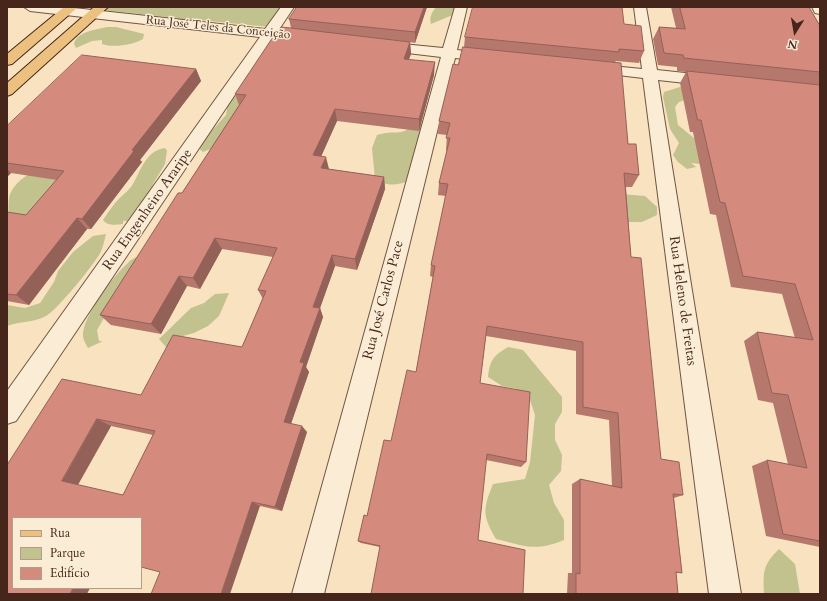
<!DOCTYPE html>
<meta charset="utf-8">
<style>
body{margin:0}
#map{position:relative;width:827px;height:601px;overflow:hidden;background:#f8e2bf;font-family:Cardo,serif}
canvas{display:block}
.frame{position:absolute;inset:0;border:8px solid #46261b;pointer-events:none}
.legend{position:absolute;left:12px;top:517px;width:130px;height:72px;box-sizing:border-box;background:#faecd5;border:1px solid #b29d8b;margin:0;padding:5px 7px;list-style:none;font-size:12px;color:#46261b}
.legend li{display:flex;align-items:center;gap:8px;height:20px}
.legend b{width:20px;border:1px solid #b29d8b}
.north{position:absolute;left:775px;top:12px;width:40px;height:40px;-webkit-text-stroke:3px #faecd5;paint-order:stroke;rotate:191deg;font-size:11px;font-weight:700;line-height:16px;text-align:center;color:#46261b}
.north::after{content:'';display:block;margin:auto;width:14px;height:18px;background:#46261b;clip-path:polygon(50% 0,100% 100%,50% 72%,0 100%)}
</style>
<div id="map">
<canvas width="827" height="601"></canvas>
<div class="frame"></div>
<ul class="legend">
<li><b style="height:5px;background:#ecc180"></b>Rua</li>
<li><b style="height:11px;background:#c2c28f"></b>Parque</li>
<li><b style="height:11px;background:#d48b7e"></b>Edifício</li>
</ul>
<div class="north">N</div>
</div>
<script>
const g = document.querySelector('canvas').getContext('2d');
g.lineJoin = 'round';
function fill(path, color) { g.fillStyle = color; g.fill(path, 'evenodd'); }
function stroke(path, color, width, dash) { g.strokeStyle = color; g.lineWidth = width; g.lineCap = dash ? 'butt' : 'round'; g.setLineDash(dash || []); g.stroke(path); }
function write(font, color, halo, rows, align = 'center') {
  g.font = font + ' Cardo,serif'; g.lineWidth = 3; g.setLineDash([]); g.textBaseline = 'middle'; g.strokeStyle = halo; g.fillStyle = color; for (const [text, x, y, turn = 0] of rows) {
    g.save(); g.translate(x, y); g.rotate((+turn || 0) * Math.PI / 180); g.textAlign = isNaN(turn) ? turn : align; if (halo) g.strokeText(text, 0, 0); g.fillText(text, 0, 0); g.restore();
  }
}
const green = new Path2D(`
 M106,7h178l-14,20 -72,-7 -4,1h-17v-3l-75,-8z
 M436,7h24l-5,7 -24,10c-2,-7 1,-12 5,-17z
 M107,27h9l28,7 -1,5c-10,6 -30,9 -41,5v-4l-10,1 -16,7 -2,-4c3,-13 22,-14 33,-17z
 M680,87l31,4 -32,11 -4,5 3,18 32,26 -9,13 -10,-1 5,4 -9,2 -9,-7 -5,-7 6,-12 -9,-14 -7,-32 1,-5z
 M237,94l12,6 -36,48 -10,4 -6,-5 29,-32 1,-6 -2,-6z
 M418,120l6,5 -1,14 -9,12 3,7 -7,23c-14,4 -22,6 -35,-2l-3,-31 5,-13c22,-7 22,5 41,-15z
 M164,148l3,2 -2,14 -12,20 -6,21 -18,16h-6v3c-7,1 -16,2 -20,-4 4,-6 8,-12 13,-18 4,-5 11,-10 15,-15 10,-15 13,-35 33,-39z
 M70,158l-26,55 -37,9c3,-8 0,-19 3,-28 10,-22 40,-29 60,-36z
 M620,194l25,2 12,11v8l-15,7h-13l-4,2z
 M106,234c-2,7 -3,15 -7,21 -8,13 -41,54 -53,61 -13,7 -26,5 -39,10v-21l18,3 15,-5 14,-21 4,-11 15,-19 20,-16z
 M141,255l-44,75 2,11h4l-15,7c-2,-4 -5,-8 -5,-12 -1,-19 30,-60 45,-73 3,-4 9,-6 13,-8z
 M229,293l-10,23 -11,10 -14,7 -15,4 -13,10 -7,-8 32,-31 13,-5 11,-9z
 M508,347l15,3 39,47v15l-7,12v16l7,15 -1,16 -12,14 5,18 10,17v20c-29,12 -39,6 -68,-1 -14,-24 -13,-30 -3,-55l32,-5 5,-17 5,-47 -5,-15 -13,-11 -15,-3 -14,-9c2,-17 5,-21 20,-30z
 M779,549l16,15 5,30h-36c-1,-23 -1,-29 15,-45z`);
const minor = new Path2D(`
 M24,7h41l200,22 16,-22h13l-16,24 33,4 2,3 -2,3 -5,1 -33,-4 -257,383 -9,3v-33l253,-354 -230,-26z
 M455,7h12l-10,43 34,4 5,1 2,3 -2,3 -5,1 -36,-4 -131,536h-32l149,-537 -59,-7 -5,-1 -2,-3 2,-3 5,-1 61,6z
 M634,7h12l11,63 56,6 5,2 3,3 -3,3 -5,2 -55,-6 83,514h-32l-66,-516 -51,-6 -5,-1 -2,-3 2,-3 5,-1 50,5z
 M812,7h8v7l-5,-1z`);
const major = new Path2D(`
 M64,7h14l-66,57 -5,1v-11z
 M94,7h14l-96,87 -5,2v-13z`);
const wall = new Path2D(`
 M297,7h130l-12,36 -5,-1 1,12 -2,5 25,16 -15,56 -82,-10 -16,35 8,13 55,8 1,12 -28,81 -22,-4 -15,42 3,9 -17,50 3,5 -18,52 16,8 -25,79 -22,-5 -100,66 -153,-107 134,-70 101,-48 21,-48 -5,-9 15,-33 -51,-8 -22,40 -13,-3 -26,48 -50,-9 -11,-10 82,-122 57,-88 -4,-11 56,-66 -2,-9zM111,426l42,9 -30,60 -45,-10z
 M671,7h138l11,19v521l-54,-11 -14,-70 15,-6 21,4 -15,-61 -15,-3 -14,-59 13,-9 38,6 -13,-44 -51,-7 -15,-72 -6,-1 -17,-82h-3l-10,-49 6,-11 -9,-1v-4l-19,-2 -5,-26 6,-12 17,1z
 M624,24l20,27 -5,12 -23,-2 -1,1 13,82 11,31 -7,12h-6l5,70 30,202 22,36 -9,3 8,75h-6l2,21h-111l1,-21h4v-89l8,-5 32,7 -3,-66 -33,-6v-63l-90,-15 -6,47 46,79 -5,5 -35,-7 -106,87 -19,-4 -3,-2 9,-25 24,-75 25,-69 17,-95 -3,-1 1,-11 15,-69 -8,-1 1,-12 8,-32 -1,-1 1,-15 -9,-1 1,-13 25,-74 1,-10z
 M196,69l5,12 -61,79 2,2 -51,67h-4l-58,76 -22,-4v-89l19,3 31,-35 -46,-7 -4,4v-51z`);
const shadedWall = new Path2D(`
 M424,7h3l-12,36v-11z
 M410,42l1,12 -7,17v-12z
 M435,62l-1,13 -15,56v-12z
 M196,69l5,12 -61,79 2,2 -51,67 -9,-10 50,-69z
 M335,109l2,12 -21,47 -3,-13z
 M326,157l3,12 -8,-1z
 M7,169l4,4 -4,4z
 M384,177l1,12 -28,81 -2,-11z
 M77,218l10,11 -58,76 -13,-10z
 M215,238l7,11 -22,40 -7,-11z
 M332,255l3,11 -15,42 3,9 -17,50 3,5 -20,57 -5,-7 16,-60 13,-55z
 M179,276l8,10 -26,48 -10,-10z
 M97,419l14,7 -34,60 -15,-5z
 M302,426l5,6 -25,79 -7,-4z
 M252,502l8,4 -30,88h-9z
 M73,588h17l-3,6h-17z`);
const building = new Path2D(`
 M297,7h127l-9,25 -126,-13z
 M473,7h149l2,17 17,2 3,25 -25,-2v3l-154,-15z
 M680,7h129l11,19v46l-136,-14 -1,-3 -19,-2 -5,-26 26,2z
 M282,27l128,15 -6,17 31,3 -16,57 -84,-10 -22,46 13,2 -5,11 63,9 -29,82 -23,-4 -19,52 7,1 -20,54 4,1 -20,59 18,4 -27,81 -23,-5 -31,92h-70l9,-22 -19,-5v-49h-128v70h60l-3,6h-63v-129l55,-86 79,16 32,-60 69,12 24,-56 -8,-1 19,-42 -62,-10 -22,40 -14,-2 -28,48 -51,-9 78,-122h4l64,-98 -11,-1 36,-54zM97,419l58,12 -32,64 -61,-14z
 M463,47l158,16 7,81h8l3,31 -15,-2 7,84 10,1 20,201 18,3 4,33 -10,-1 9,79 -6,-1 2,22h-102v-21l4,1v-95l42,9 -4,-75 -35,-6v-65l-96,-16 -7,57 50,9 -4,70 -39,-8 -9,86 47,10 -2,44h-152l9,-48 -22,-5 6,-26 3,1 17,-76 7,1 16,-71 9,2 19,-106 -4,-1 17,-81 -9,-1 11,-45h-4l4,-15 -11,-2 14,-57 5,1z
 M82,55l114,14 -64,81 2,1 -52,68 -5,-1 -61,77 -9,-1v-82l19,3 38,-44 -57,-8v-37z
 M687,71l133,14v456l-37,-7 -16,-74 40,8 -19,-73 -16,-2 -15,-61 56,8 -18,-56 -52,-8 -18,-73 -5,-1 -19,-82h-3z`);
const farStreetnames = [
 ["Rua José Teles da Conceição",218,28,6]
];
const streetNames = [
 ["Rua Engenheiro Araripe",148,210,-55],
 ["Rua José Carlos Pace",384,300,-75],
 ["Rua Heleno de Freitas",682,301,82]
];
fill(green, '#c2c28f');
stroke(minor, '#725544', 2);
stroke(major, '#46261b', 2);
fill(minor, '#faecd5');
fill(major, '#ecc180');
fill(wall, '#b6786c');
fill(shadedWall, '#946158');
fill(building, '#d48b7e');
stroke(building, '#946158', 1);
write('12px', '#46261b', '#faecd5', farStreetnames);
write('14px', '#46261b', '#faecd5', streetNames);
</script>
